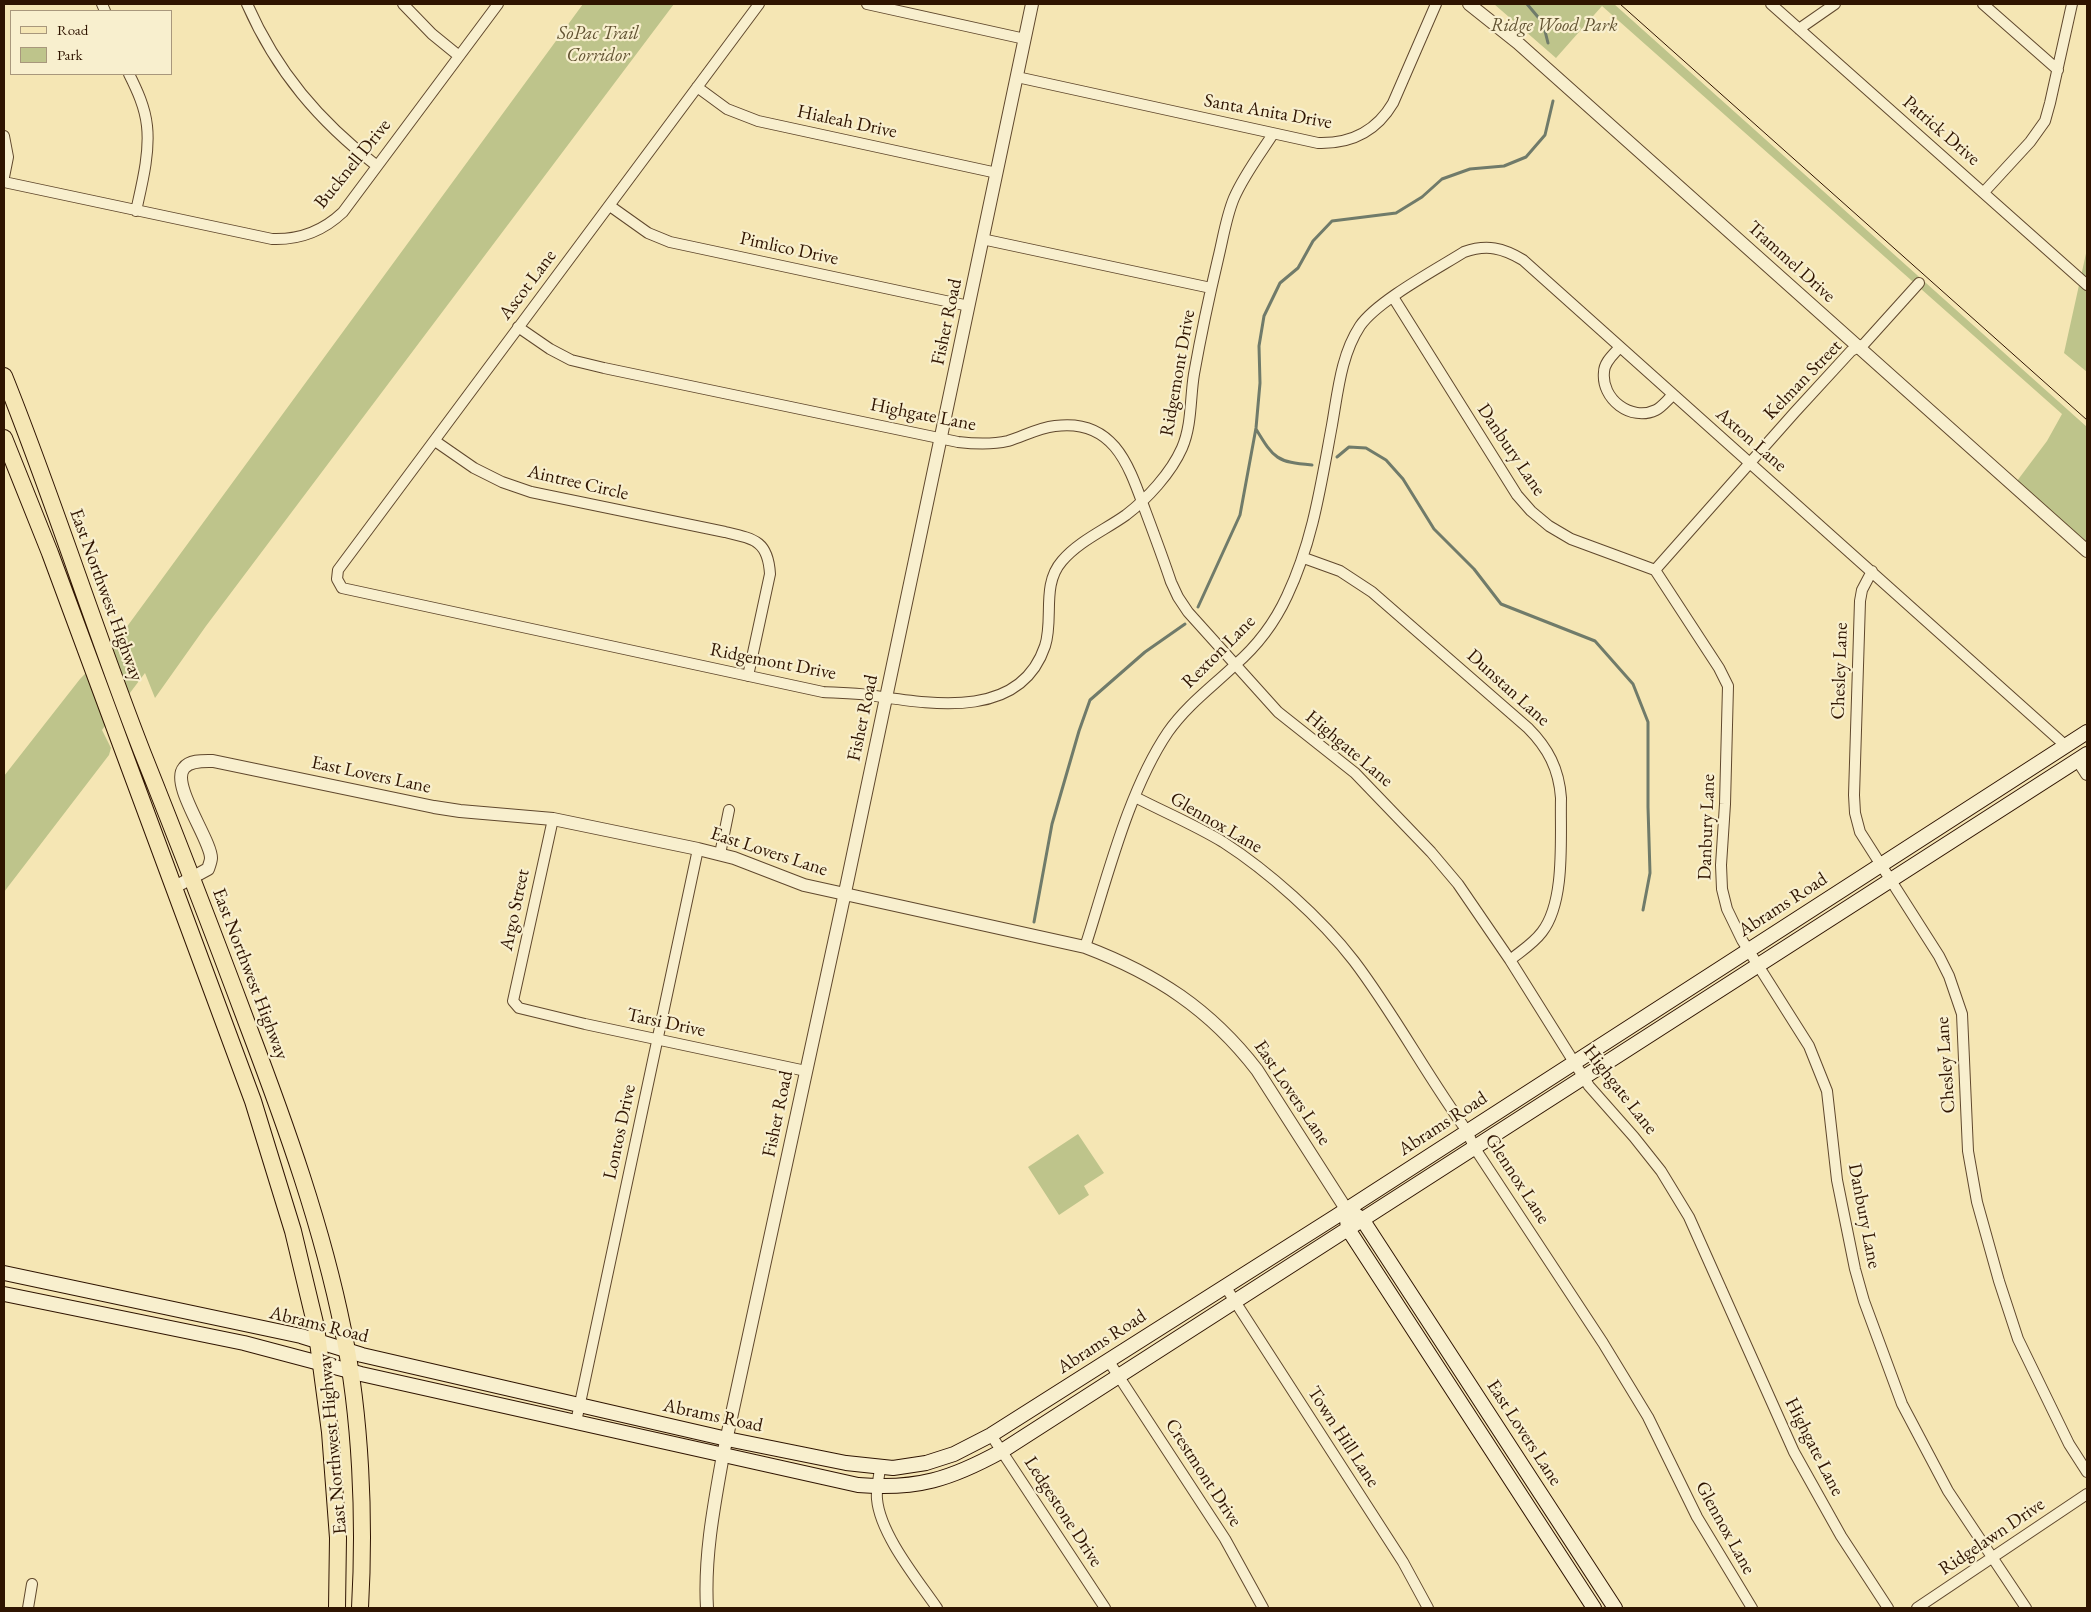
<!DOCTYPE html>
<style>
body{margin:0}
#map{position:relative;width:2091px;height:1612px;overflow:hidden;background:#f5e6b4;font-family:"EB Garamond",serif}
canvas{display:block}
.frame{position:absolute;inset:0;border:5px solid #2f1400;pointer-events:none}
.legend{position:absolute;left:10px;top:10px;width:162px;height:65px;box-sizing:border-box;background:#f8efce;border:1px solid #a8977c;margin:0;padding:6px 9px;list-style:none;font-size:15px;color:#2f1400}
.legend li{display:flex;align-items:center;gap:10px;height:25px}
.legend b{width:25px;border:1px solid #a8977c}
</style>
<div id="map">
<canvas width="2091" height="1612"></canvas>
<div class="frame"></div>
<ul class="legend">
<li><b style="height:6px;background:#f5e6b4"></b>Road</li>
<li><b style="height:14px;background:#bec48b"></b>Park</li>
</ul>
</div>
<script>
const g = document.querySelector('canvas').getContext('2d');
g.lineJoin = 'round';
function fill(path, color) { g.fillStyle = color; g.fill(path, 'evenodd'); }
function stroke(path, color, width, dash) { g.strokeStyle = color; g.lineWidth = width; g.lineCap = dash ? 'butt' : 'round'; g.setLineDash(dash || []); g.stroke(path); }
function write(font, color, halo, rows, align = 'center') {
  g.font = font + ' "EB Garamond",serif'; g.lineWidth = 4.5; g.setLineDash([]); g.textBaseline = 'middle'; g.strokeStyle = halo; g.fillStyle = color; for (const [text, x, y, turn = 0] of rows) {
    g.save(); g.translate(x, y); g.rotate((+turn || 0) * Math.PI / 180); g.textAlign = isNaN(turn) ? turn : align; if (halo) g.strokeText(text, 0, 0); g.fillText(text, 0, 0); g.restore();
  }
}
const green = new Path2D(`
 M583,4h91l-468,622 -51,72 -10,-25 -43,57 9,18 -2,7 -105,137v-116l76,-97 35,-36z
 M1494,4h120l473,423v117l-70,-63 30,-40 15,-27 -460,-408 -46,52z
 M2087,249v123l-23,-19z
 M1078,1134l26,39 -20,13 5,9 -30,20 -31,-48z`);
const stream = new Path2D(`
 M1527,4l16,19 5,20
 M1256,429c18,30 21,33 56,36
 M1337,457l12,-10 17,1 20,12 17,19 31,50 40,40 27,35 94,37 38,43 15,38v85l2,66 -7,37
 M1198,607l42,-92 16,-87 4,-45 -1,-37 5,-30 16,-33 18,-15 15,-27 19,-20 64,-8 26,-16 20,-18 28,-10 34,-3 22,-9 19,-22 8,-34
 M1034,922l18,-98 27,-93 11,-31 55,-48 40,-28`);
const minor = new Path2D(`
 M102,4l3,7
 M247,4c30,68 72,117 130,162
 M403,4l29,30 27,22
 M759,4l-421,566 -1,9 5,9 481,104c16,1 31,1 46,3 61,9 151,26 176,-49 9,-27 -4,-61 17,-85 17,-20 43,-31 64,-46 21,-16 45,-42 56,-67 10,-23 8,-50 12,-74 7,-39 15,-77 24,-115 5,-20 8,-42 16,-61 10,-23 26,-44 39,-64
 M867,4l158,35
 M1771,4l316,281
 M1983,4l75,66
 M1799,29l36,-25
 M129,74c8,16 16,33 18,52 3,27 -5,58 -11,85
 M1017,77l301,66c33,1 58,-11 75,-40l43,-99
 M697,87l30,22 31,12 239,52
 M4,136l4,21 -4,20
 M4,182l268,57c28,1 51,-8 71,-27l155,-208
 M1984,192l46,-50 15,-21 5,-18 22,-99
 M610,206l38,27 22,9 299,64
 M982,239l229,49
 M1393,297l124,198 14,16 18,15 22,13 84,31 64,98 9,18 -3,118 -4,61 1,24 5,20 15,31 67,106 18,45 10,89 18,89 9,32 38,103 46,87 78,117
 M518,327l32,22 21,11 33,8 354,74c17,2 33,3 50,-1 16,-5 30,-13 47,-15 59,-8 74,40 90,84 9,24 18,48 26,72l7,15 10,15 90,100 77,61 76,79 27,32 52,76 79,126 45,51 27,34 28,46 105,235 47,84 47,72
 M1620,347c-6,7 -16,15 -16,25 -3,27 27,50 52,38 6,-3 12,-11 17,-15
 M435,441l39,27 28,14 29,10 194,40c30,7 43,9 45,42l-22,102
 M1304,558l36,13 32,21 156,136c20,20 31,41 33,70 -1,38 5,103 -19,134 -9,12 -21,19 -32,28
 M1655,570l140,-158 56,-61 13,-7 55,-61
 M1872,571l-10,19 -2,11 -6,194 1,18 5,19 79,124 10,20 13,38 6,137 9,51 22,79 19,58 51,105 18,28
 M1135,797c29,15 60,28 88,45 45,29 98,76 131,119 41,54 73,115 113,170l7,16 129,196 45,74 49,100 55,91
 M553,819l-40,182 6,7 66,16 221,47
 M720,854l9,-44
 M1085,947c22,-68 43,-156 83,-215 19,-27 44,-45 67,-67 22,-19 40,-43 52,-69 26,-55 34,-112 45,-171 6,-34 9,-70 28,-99 17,-25 77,-57 104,-74 23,-8 39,-4 59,8l543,486
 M1225,1286l178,276 25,46
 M1108,1360l117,179 38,69
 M576,1422l122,-573
 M991,1435l114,173
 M880,1468c-1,10 -4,21 -3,31 3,35 40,80 60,109
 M28,1608l4,-24
 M1917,1608l170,-114`);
const tertiary = new Path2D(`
 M1469,4l49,39 569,508
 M2078,760l9,14
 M173,888l35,-19c1,-3 3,-8 3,-11 0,-18 -41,-74 -27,-90 6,-8 20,-7 29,-7l221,46 26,4 93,8 145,30 36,9 70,27 281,62c71,27 125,62 172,123l89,139
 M707,1608c-3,-51 7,-103 16,-153l124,-572 185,-879`);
const secondary = new Path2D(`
 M1356,1215l6,4 253,389
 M1347,1219l1,10 246,379
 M4,1273l297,63 61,19 365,84 119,24 47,5 33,-5 28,-9 37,-19 344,-218 752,-485
 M4,1294l240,49 117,31 497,111c59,5 93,-6 144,-34l1085,-697`);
const primary = new Path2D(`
 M4,376c50,124 90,253 139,378 36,90 71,181 105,272 38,100 74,200 95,304 18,87 22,189 17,278
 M4,438l46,115 203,548 40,130 23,96 14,105 8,106 -1,70`);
const tram = new Path2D(`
 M1620,4l467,416`);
const parkNames = [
 ["Ridge Wood Park",1554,26],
 ["SoPac Trail",598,34],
 ["Corridor",598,56]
];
const streetNames = [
 ["Santa Anita Drive",1268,112,10],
 ["Hialeah Drive",847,122,12],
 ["Patrick Drive",1941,131,41],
 ["Bucknell Drive",353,164,-51],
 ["Pimlico Drive",789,249,12],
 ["Trammel Drive",1791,262,42],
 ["Ascot Lane",528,285,-53],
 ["Fisher Road",947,322,-78],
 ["Ridgemont Drive",1178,373,-80],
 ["Kelman Street",1803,380,-46],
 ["Highgate Lane",923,415,11],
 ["Axton Lane",1751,440,41],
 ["Danbury Lane",1511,450,56],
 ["Aintree Circle",578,483,13],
 ["East Northwest Highway",106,595,70],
 ["Rexton Lane",1219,652,-45],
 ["Ridgemont Drive",773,662,11],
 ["Chesley Lane",1840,671,-88],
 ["Dunstan Lane",1508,688,42],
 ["Fisher Road",863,718,-78],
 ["Highgate Lane",1349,749,40],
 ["East Lovers Lane",371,775,12],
 ["Glennox Lane",1216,823,30],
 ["Danbury Lane",1707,827,-88],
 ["East Lovers Lane",769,852,18],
 ["Abrams Road",1783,905,-33],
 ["Argo Street",515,910,-78],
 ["East Northwest Highway",250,974,69],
 ["Tarsi Drive",666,1023,12],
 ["Chesley Lane",1946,1065,-94],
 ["Highgate Lane",1620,1090,52],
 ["East Lovers Lane",1292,1093,56],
 ["Fisher Road",778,1114,-78],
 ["Abrams Road",1443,1124,-33],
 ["Lontos Drive",620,1132,-78],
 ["Glennox Lane",1517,1179,57],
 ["Danbury Lane",1864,1216,79],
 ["Abrams Road",319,1325,14],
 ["Abrams Road",1102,1342,-33],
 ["Abrams Road",713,1416,12],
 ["East Lovers Lane",1524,1433,57],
 ["Town Hill Lane",1343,1437,57],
 ["East Northwest Highway",333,1444,-95],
 ["Highgate Lane",1814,1447,63],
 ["Crestmont Drive",1203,1473,57],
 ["Ledgestone Drive",1063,1512,57],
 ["Glennox Lane",1725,1528,61],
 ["Ridgelawn Drive",1992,1537,-34]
];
fill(green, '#bec48b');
stroke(stream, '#707b6a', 3);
stroke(minor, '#60482d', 12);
stroke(tertiary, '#60482d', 14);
stroke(secondary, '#2f1400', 16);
stroke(primary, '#2f1400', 18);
stroke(minor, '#f8efce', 10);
stroke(tertiary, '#f8efce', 12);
stroke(secondary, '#f8efce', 14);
stroke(primary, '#f5e6b4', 16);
stroke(tram, '#2f1400', 1);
write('italic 19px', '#615231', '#f8efce', parkNames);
write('19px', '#2f1400', '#f8efce', streetNames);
</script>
